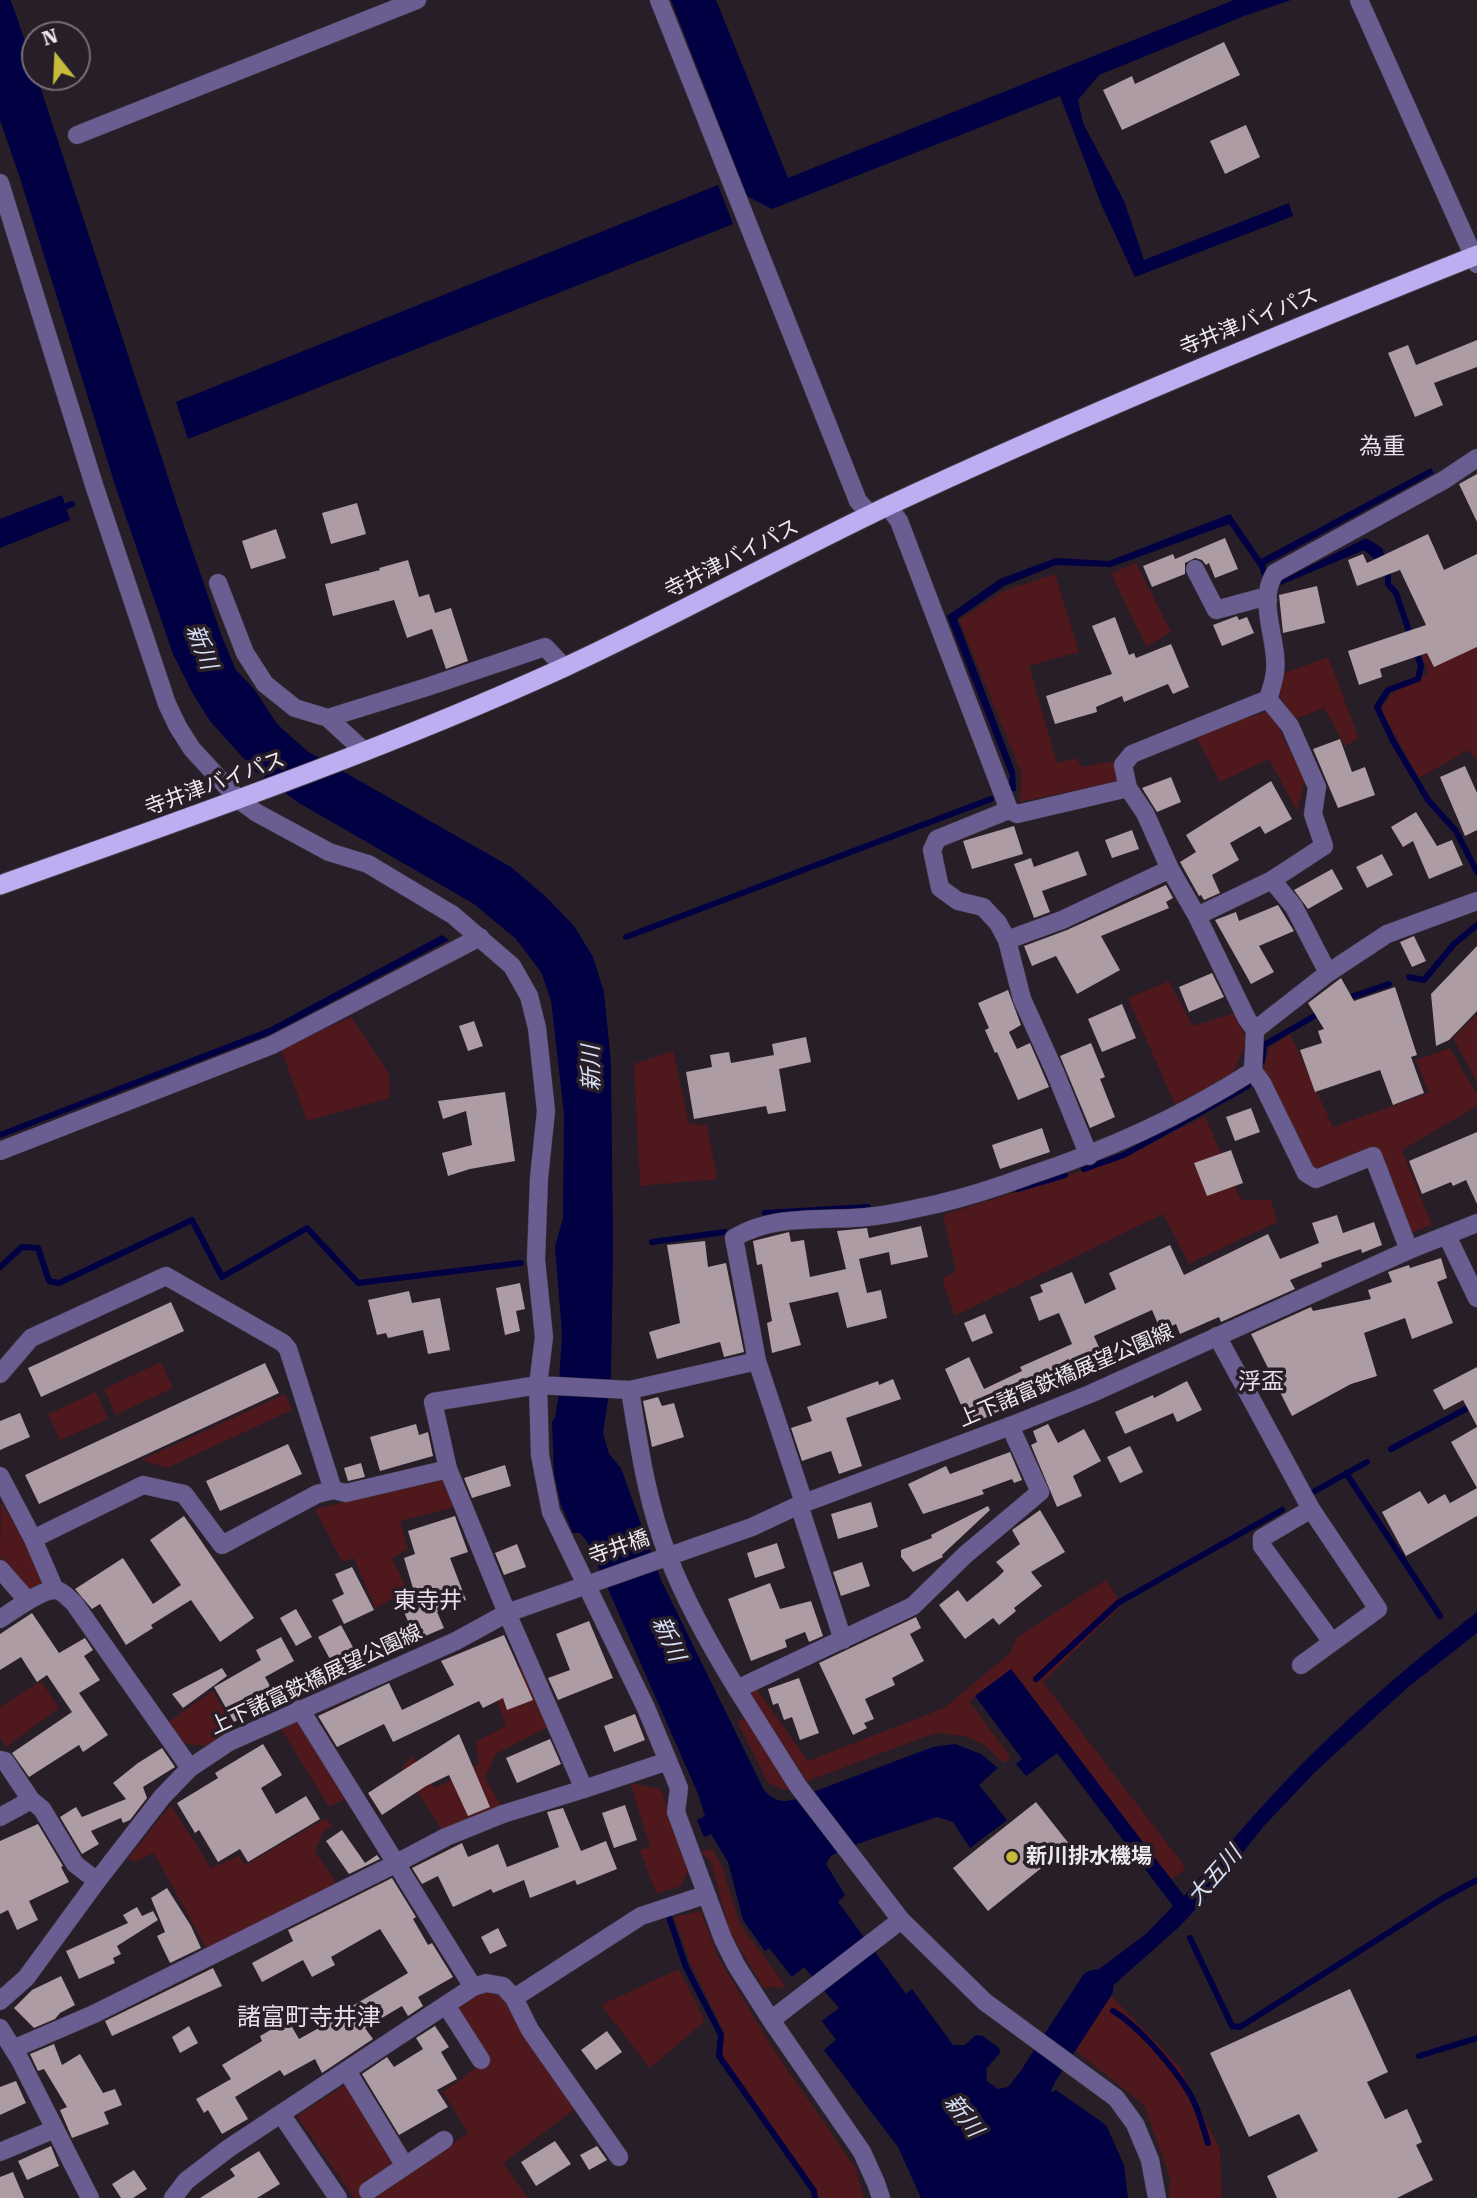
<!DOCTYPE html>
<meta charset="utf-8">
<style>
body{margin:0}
#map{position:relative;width:1477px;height:2198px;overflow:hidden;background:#271e28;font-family:"Roboto Serif",serif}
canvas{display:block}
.north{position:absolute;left:21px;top:21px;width:70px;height:70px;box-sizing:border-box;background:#271e28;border:2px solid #766e77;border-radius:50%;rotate:342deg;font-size:19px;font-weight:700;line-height:28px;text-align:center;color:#ede7ee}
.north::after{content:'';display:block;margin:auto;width:24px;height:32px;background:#c7bb3b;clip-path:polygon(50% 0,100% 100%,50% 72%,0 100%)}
</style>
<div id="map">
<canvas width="1477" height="2198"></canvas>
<div class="north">N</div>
</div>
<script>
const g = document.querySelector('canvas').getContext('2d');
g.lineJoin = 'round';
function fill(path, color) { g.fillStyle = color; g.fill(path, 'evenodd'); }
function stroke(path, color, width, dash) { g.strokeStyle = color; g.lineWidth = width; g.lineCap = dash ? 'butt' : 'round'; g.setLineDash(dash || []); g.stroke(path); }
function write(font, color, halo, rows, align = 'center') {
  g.font = font + ' "Roboto Serif","Noto Sans JP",serif'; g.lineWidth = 7; g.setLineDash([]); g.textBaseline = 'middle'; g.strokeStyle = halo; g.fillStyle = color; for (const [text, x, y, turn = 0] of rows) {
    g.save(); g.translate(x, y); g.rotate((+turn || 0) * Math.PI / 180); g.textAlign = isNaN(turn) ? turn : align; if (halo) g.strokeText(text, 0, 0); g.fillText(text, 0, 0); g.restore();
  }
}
const green = new Path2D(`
 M1136,563l35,69 -25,15 -35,-74z
 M1055,574l24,78 -50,14 28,97 19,-5 6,9 31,-6 6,20 -99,21 1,-30 -62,-152 44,-29z
 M1477,603v157l-9,-10 -49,28 -38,-68 10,-16 37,-20 -13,-42z
 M1328,657l31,81 -14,8 -21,-38 -29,11 -17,-25 4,-20z
 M1270,711l35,69 -8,31 -28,-52 -49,23 -26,-49z
 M1169,981l24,45 42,-13 12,28 -14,32 -58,32 -47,-107z
 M1477,1014v68l-24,-44z
 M351,1017l38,57 1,24 -83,23 -26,-72z
 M1290,1034l43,93 96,-34 -13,-33 34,-12 27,47v11l-75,44 30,75 -21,8 -35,-86 -62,26 -50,-104 5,-21z
 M673,1051l16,73 18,1 10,54 -77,7 -6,-122z
 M1205,1116l36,84h30l6,22 -88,42 -26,-50 -208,102 -13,-37 14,-8 -13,-56 177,-56z
 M161,1362l12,26 -57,27 -12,-26z
 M96,1392l12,27 -48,21 -12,-26z
 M285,1394l7,16 -125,58 -26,-8z
 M446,1476l9,31 -55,14 8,27 -16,11 16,32 -33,17 -21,-50 -12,4 -27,-53z
 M1,1500l45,84 -19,8 -27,-36z
 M1106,1580l16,25 -79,77 143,186 -15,12 -160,-211 -42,32 42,57 -8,5 -18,-18 -20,-9 -30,-3 -151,57 -16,-7 -31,-62 19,-7 -7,-26 5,-3 54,76 136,-53 66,-55 7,-16z
 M523,1664l27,62 -54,28 -11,24 18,30 -60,24 -41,-65 11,-11 22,32 44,-24 -3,-22 30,-16 -16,-46z
 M41,1681l18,27 -53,39 -6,-10v-30z
 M213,1691l22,39 -30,16 -19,-2 -19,-21z
 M297,1718l50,80 -18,9 -49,-80z
 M630,1783l31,6 27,81 -7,16 -25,7 -16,-42 10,-5z
 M171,1805l40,63 28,-12 6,9 81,-47 6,8 -9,6 -8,20 24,35 -131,64 -54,-98 -20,9 -6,-4z
 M713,1849l9,18 18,57 47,64 -24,-1 -34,-56 -18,-70 -12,-9z
 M701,1911l17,46 54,90 84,122 8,29h-47l-1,-9 -94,-133 2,-24 -33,-67 -17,-48z
 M679,1969l26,52 -55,47 -49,-63z
 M480,1990l22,6 40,65 33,48 -72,54 25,35h-174l-57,-82 49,-32 62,91 60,-42 -25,-41 45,-33 -31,-53z
 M1107,1991l72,75 41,83 2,49h-53l1,-20 -26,-73 -68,-54 5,-16z`);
const water = new Path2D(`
 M0,0h10l4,9 21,62v6h2l146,446 39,114 14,33 18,19 23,35 30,27 204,116 34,29 29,30 19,31 11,35 7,71 2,183 -2,134 -8,53 6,21 12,14 40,112 103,210c10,11 18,13 32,9l42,53 -7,4 -5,8 19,31 -7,7 68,92 6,-5 41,56h12l11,-10 7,1 16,12 1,5 -14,16 1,12 11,8 10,-2 16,-20 8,1 17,13 -6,14 13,-5 50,35 18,40 4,33h-207l-23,-51 -74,-97 12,-10 -14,-19 17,-13 -35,-41 -12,10 -23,-29 -4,3 -22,-31 -15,-58 -17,-28 -7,3 -7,-17 8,-4 -7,-22 -111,-253 -7,-8h-7l-12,-28 -7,-31 -2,-52 3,-4 3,-19 4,-65 -7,-87 8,-29 1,-104 -13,-114 -10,-28 -25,-33 -42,-35 -175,-101 -44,-32 -45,-50 -17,-27 -20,-40 -57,-166 -96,-310 -20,-58z
 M671,0h45l72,178 446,-178h57l-47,16 -145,59 -21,25 5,23 41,78 20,59 145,-57 4,13 -158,61 -33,-71 -42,-110 -288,113 -25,-13z
 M718,185l15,39 -545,215 -12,-37z
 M1431,468l3,5 -169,92 2,8 -4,6 -4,-12 -30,-43 -118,43 -55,-2 -52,21 -47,33 58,152 1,20h-6l-2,-2 2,-13 -63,-160 53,-37 56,-21 53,3 121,-47 31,45z
 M62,495l8,25 -70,28v-29z
 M1366,538l16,10 9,25 -3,11 -3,-16 -21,-18 -86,36 4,-6z
 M442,935l7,5 -178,94 -271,104v-6l269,-104z
 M1477,1612v21l-70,55 -92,84 -52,55 -51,64 -32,35 -73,65 -26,44 -20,-14 30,-46 55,-41 27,-28 -116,-153 -31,23 -10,-12 6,-5 -47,-63 36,-27 173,227c40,-46 79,-93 122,-136 53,-53 112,-102 171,-148z
 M955,1744l26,10 17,14 -19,17 28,35 -37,28 -17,-26 -16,-5 -83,28 -41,-53 120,-45z`);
const stream = new Path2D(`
 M60,509l12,-5
 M1388,577v7l8,9 15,44
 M1416,651l5,15 -3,13 -30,11 -11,17 16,34 35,59 28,31 21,41
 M626,937l365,-138
 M1409,977l15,3 30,-36 23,-19
 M1345,999l44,-15
 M1262,1061l2,-16 59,-34
 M1084,1169l40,-14 124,-69
 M1017,1189l48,-14
 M765,1213l103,-6
 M652,1242l73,-10
 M0,1267l22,-20 16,1 11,33 10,2 133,-63 30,57 85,-49 51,55 163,-20
 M1391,1449l86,-46
 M1346,1473l94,143
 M1315,1491l52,-29
 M1036,1679l82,-76 164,-93
 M669,1917l17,50 35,68 -2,21 95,135 1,7
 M1190,1938l42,88 8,1 203,-129 34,-18
 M1113,2011c26,15 63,59 78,85 8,14 12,32 17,47
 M1419,2056l58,-18`);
const river = new Path2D(`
 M1020,2117l20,-44 56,-86`);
const building = new Path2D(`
 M1224,42l16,33 -118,55 -19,-40 29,-14 3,8z
 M1246,125l14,32 -35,17 -15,-33z
 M1477,340v27l-43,16 9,22 -28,12 -27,-64 20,-8 8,20z
 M1477,474v48l-18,-38z
 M357,503l9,31 -35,10 -9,-31z
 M276,529l10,29 -35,11 -9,-28z
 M1428,534l16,36 33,-16v93l-43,20 -7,-14 -47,16 2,8 -23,8 -11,-34 78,-26 -26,-55 -43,16 -9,-26 15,-6 4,9z
 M1225,538l13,31 -23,9 -6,-15 -3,2 -4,-5 -7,-2 -10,5v11l-33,13 -9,-21 30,-12 2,5z
 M408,560l11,37 10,-3 6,19 16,-5 17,53 -22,8 -14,-40 -25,9 -13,-38 -61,16 -8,-32 55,-14 -1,-2z
 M1317,586l8,37 -42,10 -4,-38z
 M1237,616l2,4 8,-3 7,16 -32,13 -9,-21z
 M1115,617l14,38 5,-2 2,5 35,-14 18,43 -16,7 -5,-10 -44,18 -2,-6 -26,11 1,5 -42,12 -9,-28 66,-22 -20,-48z
 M1340,739l12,33 13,-5 10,28 -37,13 -25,-59z
 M1465,766l12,27v37l-12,6 -25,-59z
 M1171,777l10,25 -24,10 -15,-24z
 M1271,781l21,38 -27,15 -5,-8 -30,17 9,17 -27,15 8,18 -16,7 -3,-5 -2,1 -19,-34 16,-10 -10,-17z
 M1416,812l21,34 15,-6 11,25 -34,14 -16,-38 -10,6 -12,-20z
 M1014,826l9,28 -51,15 -9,-28z
 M1132,830l7,19 -27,9 -7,-18z
 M1078,851l9,24 -45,16 8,21 -16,6 -20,-54 17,-6 3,9z
 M1382,854l11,21 -26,13 -11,-21z
 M1332,869l11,20 -35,20 -14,-19z
 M1166,885l7,13 -7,4 3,6 -68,28 19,34 -43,24 -21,-38 -24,10 -8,-20 43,-16z
 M1278,905l16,26 -35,15 15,26 -23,12 -36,-64 21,-8 3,9z
 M1414,936l12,25 -14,6 -12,-25z
 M1477,946v65l-28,29 -13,6 -5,-52z
 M1212,973l12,24 -35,15 -10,-25z
 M1341,978l13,23 41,-14 22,68 -6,2 13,36 -31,12 -13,-35 -65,22 -15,-42 22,-7 -4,-12 6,-2 -16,-26z
 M1008,990l13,35 -12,7 8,17 13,-6 19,44 -31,13 -21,-48 -2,1 -10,-23 4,-2 -11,-25z
 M1122,1004l14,34 -34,14 -14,-33z
 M474,1021l9,25 -15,5 -9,-25z
 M806,1037l5,25 -32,7 7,42 -18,3 -2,-8 -72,13 -8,-47 26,-5 -2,-12 19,-3 2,11 43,-8 -2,-11z
 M1091,1043l14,34 -5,2 15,38 -25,11 -30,-72z
 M505,1092l10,69 -45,8 -22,7 -6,-23 30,-8 -6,-34 -23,8 -5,-18z
 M1251,1108l9,24 -25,9 -9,-24z
 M1042,1128l8,24 -50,17 -8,-24z
 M1477,1132v72l-11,-24 -13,6 -2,-4 -29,12 -13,-33z
 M1231,1150l12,33 -36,13 -13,-33z
 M1337,1215l6,18 31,-11 8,23 -20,8 -1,-4 -40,14 1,4 -32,13 5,9 -74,33 -2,-5 -39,17 -4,-10 -15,7 -9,-21 -58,26 14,32 -21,9 -3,-6 -71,32 1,1 -44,21 -25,-56 24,-12 15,32 38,-18 -2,-4 52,-23 -13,-31 -20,8 -9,-24 13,-5 -3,-7 32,-13 13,32 31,-15 -7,-16 61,-28 14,30 84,-41 12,25 39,-16 -7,-20z
 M921,1226l7,31 -37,8 -2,-13 -30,7 8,34 14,-3 6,28 -40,10 -9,-36 -49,11 12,42 -29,8 -5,-30 5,-2 -10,-57 -5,1 -4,-24 36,-9 2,10 13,-2 6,37 36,-8 -9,-38 30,-3 2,10z
 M705,1241l3,26 18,-4 18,89 -20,5 -4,-15 -63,17 -8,-27 31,-9 -13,-78z
 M1441,1258l6,20 -10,4 16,41 -41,16 -7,-21 -41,15 13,43 -26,8 -59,32 -41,-82 60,-27 2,4 58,-12 -3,-9 24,-8 -4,-10 21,-7 1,3z
 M520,1283l5,26 -9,2 4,20 -15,4 -9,-47z
 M409,1291l3,12 28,-5 10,52 -22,4 -5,-24 -35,8 -2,-5 -9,2 -9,-35z
 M171,1302l13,29 -143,66 -13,-29z
 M985,1314l8,19 -21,9 -8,-19z
 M265,1363l14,30 -240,111 -14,-29z
 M1477,1367v59l-14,-26 -19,10 -11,-20z
 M893,1379l8,20 -55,19 16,48 -23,8 -8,-23 -29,10 -11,-33 21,-7 -5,-14 71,-26 1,4z
 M1187,1381l15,29 -25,12 -4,-9 -48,21 -10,-22 38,-17 1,3z
 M658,1397l4,9 12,-3 10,34 -32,10 -9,-46z
 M20,1413l10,24 -30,13v-29z
 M416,1424l3,11 9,-3 5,24 -53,15 -10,-34z
 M1048,1424l10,19 26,-14 17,32 -28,15 9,20 -25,11 -26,-62 6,-3 -4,-11z
 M1477,1427v89l-71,40 -24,-44 38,-21 8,13 17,-10 5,9 27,-15 -26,-46z
 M288,1444l14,30 -82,37 -14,-30z
 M1130,1446l13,26 -23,11 -13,-26z
 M1010,1452l12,28 -8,3 -2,-4 -30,11 2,4 -61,20 -15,-30 38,-18 4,8z
 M361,1463l4,14 -17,4 -4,-13z
 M505,1465l6,21 -39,12 -8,-20z
 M871,1502l7,25 -40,12 -7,-25z
 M988,1506l2,4 -48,45 1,2 -30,15 -12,-15v-7l31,-12 -1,-3z
 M1040,1510l25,42 -34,20 11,14 -28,22 2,3 -17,14 -6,-7 -28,21 -26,-34 19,-15 9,12 31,-25 6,-6 -8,-9 24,-18 -8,-14z
 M184,1516l70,102 -34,24 -29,-42 -40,25 2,3 -27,17 -26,-41 -8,5 -17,-20 48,-31 30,46 28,-19 -31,-45z
 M455,1516l13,36 -18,6 16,42 -25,9 -4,3 7,16 -28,12 -12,-28 14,-7 -14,-47 11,-4 -7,-23z
 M777,1543l8,25 -30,10 -8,-25z
 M517,1544l9,23 -22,8 -9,-22z
 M862,1562l8,24 -29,10 -8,-24z
 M352,1567l22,43 -30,14 -12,-24 12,-6 -9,-20z
 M770,1583l10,26 31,-8 12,35 -14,6 -4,-10 -20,8 2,7 -36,14 -23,-62z
 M296,1609l16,28 -16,9 -16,-28z
 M32,1613l27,40 26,-15 8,12 -9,6 16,24 -21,13 29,42 -25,17 -4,-7 -50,32 -17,-24 60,-41 -25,-37 -10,7 -16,-25 -21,13v-36z
 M916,1617l5,11 -11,6 14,27 -32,17 3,7 -30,14 9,20 -10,4 3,5 -14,7 -34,-72z
 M589,1621l24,57 -55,22 -10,-22 22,-8 -14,-36z
 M341,1625l14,26 -23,12 -14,-26z
 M504,1635l29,65 -26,10 -4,-12 -20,10 -4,-7 -86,41 -9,-18 -47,23 -19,-31 71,-33 13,27 52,-25 -13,-24z
 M281,1637l13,24 -29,16 12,21 -43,24 -20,-35 47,-27 -5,-10z
 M222,1668l5,8 -44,32 -11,-14z
 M799,1678l20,55 -19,7 -8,-23 -8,3 -6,-17 -5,2 -5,-16z
 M635,1714l10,26 -31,12 -10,-26z
 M459,1734l31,73 -22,9 -19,-41 -23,11 -44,29 -14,-22z
 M550,1739l11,25 -44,19 -11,-25z
 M263,1744l19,31 -21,13 15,26 30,-18 14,23 -72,43 -8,-13 -22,13 -19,-32 -4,3 -18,-30 41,-25 -3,-5z
 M162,1748l13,19 -32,20 4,11 -17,22 -7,3 -2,-5 -30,13 8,13 -17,10 -22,-37 16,-10 6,10 44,-18 -13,-16 25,-20z
 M1036,1802l34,43 -82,66 -35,-43z
 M625,1805l12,35 -23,8 -12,-35z
 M563,1808l18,43 25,-10 11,28 -40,16 -2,-5 -45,18 -6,-18 -31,13 -2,-4 -38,18 -15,-31 -16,8 -10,-16 50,-25 6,14 30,-13 9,23 52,-20 -12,-35z
 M38,1824l25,42 -2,1 8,15 -40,19 9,19 -21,10 -9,-20 -8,4v-73z
 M342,1830l23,33 12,-8 3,4 -31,15 -23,-33z
 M392,1878l24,39 -3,2 15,26 4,-2 21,34 -35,20 5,9 -15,10 -6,-10 -37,22 8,11 -51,34 -7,-14 -31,17 -4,-6 -45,27 13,22 -26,15 -14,-24 -4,3 -8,-14 35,-20 -9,-14 40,-24 -2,-5 28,-16 11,19 36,-20 -2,-2 19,-13 2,1 54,-32 -28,-44 -49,28 4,8 -23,12 -9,-17 -41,22 -10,-19 41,-22 -5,-11z
 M167,1888l24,38 10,22 -31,15 -13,-27 8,-4 -14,-34z
 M137,1907l5,9 11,-5 5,9 -41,26 4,8 -8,4 2,5 -36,16 -13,-28 62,-28 -5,-8z
 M498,1928l9,18 -17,8 -9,-17z
 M213,1968l9,18 -110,50 -7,-15z
 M61,1976l14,29 -15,8 -5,6 -21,9 -20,-20 18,-18z
 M1350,1989l38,83 -21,10 18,37 22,-10 15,33 -6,3 17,35 -36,18h-120l-10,-22 51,-25 -19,-37 -50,23 -39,-84z
 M189,2026l9,17 -18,10 -8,-16z
 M435,2026l14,21 -8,5 16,27 -20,11 11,17 -49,28 -37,-61 25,-17 7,10 29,-18 -7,-11z
 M607,2031l15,21 -26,18 -15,-20z
 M54,2044l8,21 18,-11 23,39 12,-4 7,16 -18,7 5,12 -37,14 -12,-28 7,-3 -23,-38 -6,2 -8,-17z
 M16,2081l10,22 -26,12v-28z
 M555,2141l16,23 -35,22 -15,-24z
 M51,2146l8,20 -32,14 -9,-19z
 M597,2146l10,14 -18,10 -9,-15z
 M259,2151l21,33 -23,14h-57l35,-22 -5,-7z
 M134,2170l13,19 -14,9h-12l-9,-14z
 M13,2172l11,26h-24v-21z`);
const minor = new Path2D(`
 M659,0l199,501 13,14
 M77,135l340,-135
 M0,183l95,305 72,216 11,23 14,22 47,51 18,13 72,39 39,12 85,51 59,51 17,30 8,32 9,83 -7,67 -3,82 8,77 -6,48 2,70 11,57 95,196 22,53 11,27 -3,24 47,127 13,26 35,55 91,132 14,31 5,15
 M888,506l11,15 110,289 8,4 111,-26
 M1195,569l21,41 44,-12 8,2
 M218,583l27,70 20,31 30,24 33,10 37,34
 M1268,699c3,-9 6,-18 7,-27 4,-31 -19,-70 0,-99l169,-93 33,-22
 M328,718l99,-31 118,-40 19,20
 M1009,810l-72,29 -5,11 8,38 18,13 25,6 15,16 9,17 15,59 33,73 34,84
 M1272,880l22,27 34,66
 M1197,916l75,-36 52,-34 -11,-32 4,-27 -27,-61 -22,-27 -136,55 -9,11 5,23 17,25 25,56 27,47 50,103 8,11
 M1007,940l55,-20 108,-51
 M0,1151l272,-106 208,-108
 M1409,1250l-36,-94 -57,23 -10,-6 -44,-90 -9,-12 2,-41 73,-57 59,-39 90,-33
 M1217,1336l94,173 67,100 -77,56
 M0,1374l31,-36 135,-62 117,67 5,6 45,141
 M630,1390c9,56 17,113 38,166 18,47 43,91 69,133
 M1010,1426l30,66 -75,63 -52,51 -176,83 61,97 103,134 84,82 131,96 19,26 15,36 7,38
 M0,1476l33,63 22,51
 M804,1503l-47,-142 -23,-123c36,-22 79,-18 119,-20 27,-1 57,-8 84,-14 30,-7 61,-17 91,-28 82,-27 152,-59 225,-105
 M799,1505l44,135
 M1311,1509l-49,29v8l70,96
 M33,1539l110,-54 41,9 38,51 95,-51 16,-4 13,3 102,-24
 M0,1569l28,32
 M0,1619c13,-8 41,-30 56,-29 7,1 13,9 18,13l116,165
 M300,1709l173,278
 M0,1760l5,1 26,39 11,9 33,55 22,17
 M584,1789l84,-28
 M0,1817l31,-17
 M514,1998l127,-82 64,-21
 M446,2005l35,55
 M771,2020l130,-100
 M0,2028l20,32 70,138
 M13,2049l81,-35 301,-150 51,-27 57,-23 81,-25 -77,-176 -59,-144 -15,-67 105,-17 92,5 127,-29
 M347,2071l58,95
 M281,2114l57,84
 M0,2152l55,-23
 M368,2191l76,-51
 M173,2198l13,-17 43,-33 244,-161 13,-4 17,3 11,12 16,32 89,127`);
const tertiary = new Path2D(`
 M1359,0l118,264
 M1447,1236l30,62
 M0,2001l26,-23 71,-97 65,-84 28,-29 39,-26 227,-101 51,-28 245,-86 47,-22 211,-79 80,-32 319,-144 68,-27`);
const trunk = new Path2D(`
 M0,885c190,-68 381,-134 565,-218 110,-51 216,-110 325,-162 193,-90 389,-171 587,-250`);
const markers = [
 [1012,1857,7,"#c7bb3b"]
];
const streetNames = [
 ["寺井津バイパス",1249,322,-22],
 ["寺井津バイパス",732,559,-27],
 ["寺井津バイパス",215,784,-20],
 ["上下諸富鉄橋展望公園線",1066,1376,-23],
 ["寺井橋",619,1548,-19],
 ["上下諸富鉄橋展望公園線",316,1680,-25]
];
const poiNames = [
 ["新川排水機場",1026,1857]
];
const neighbourhoodNames = [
 ["為重",1382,447],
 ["浮盃",1261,1382],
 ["東寺井",428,1601]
];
const waterNames = [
 ["新川",201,647,69],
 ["新川",592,1068,-91],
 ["新川",668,1639,66],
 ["大五川",1215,1876,-49],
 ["新川",963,2116,53]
];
const quarterNames = [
 ["諸富町寺井津",309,2018]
];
fill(green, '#4e181c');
fill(water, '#010043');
stroke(stream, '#010043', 6);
stroke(river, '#010043', 35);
fill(building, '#ad9ca3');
stroke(minor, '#433a44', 19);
stroke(tertiary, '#433a44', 19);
stroke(trunk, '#433a44', 21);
stroke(minor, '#695d91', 18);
stroke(tertiary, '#695d91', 18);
stroke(trunk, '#bdaef2', 19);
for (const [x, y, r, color] of markers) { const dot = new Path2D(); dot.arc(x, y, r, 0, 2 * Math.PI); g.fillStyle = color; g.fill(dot); stroke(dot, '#271e28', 2.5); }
write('21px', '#ede7ee', '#271e28', streetNames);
write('bold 21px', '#ede7ee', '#271e28', poiNames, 'left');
write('23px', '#eadeec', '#271e28', neighbourhoodNames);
write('italic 23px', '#d6dff4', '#271e28', waterNames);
write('24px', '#eadeec', '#271e28', quarterNames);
</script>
